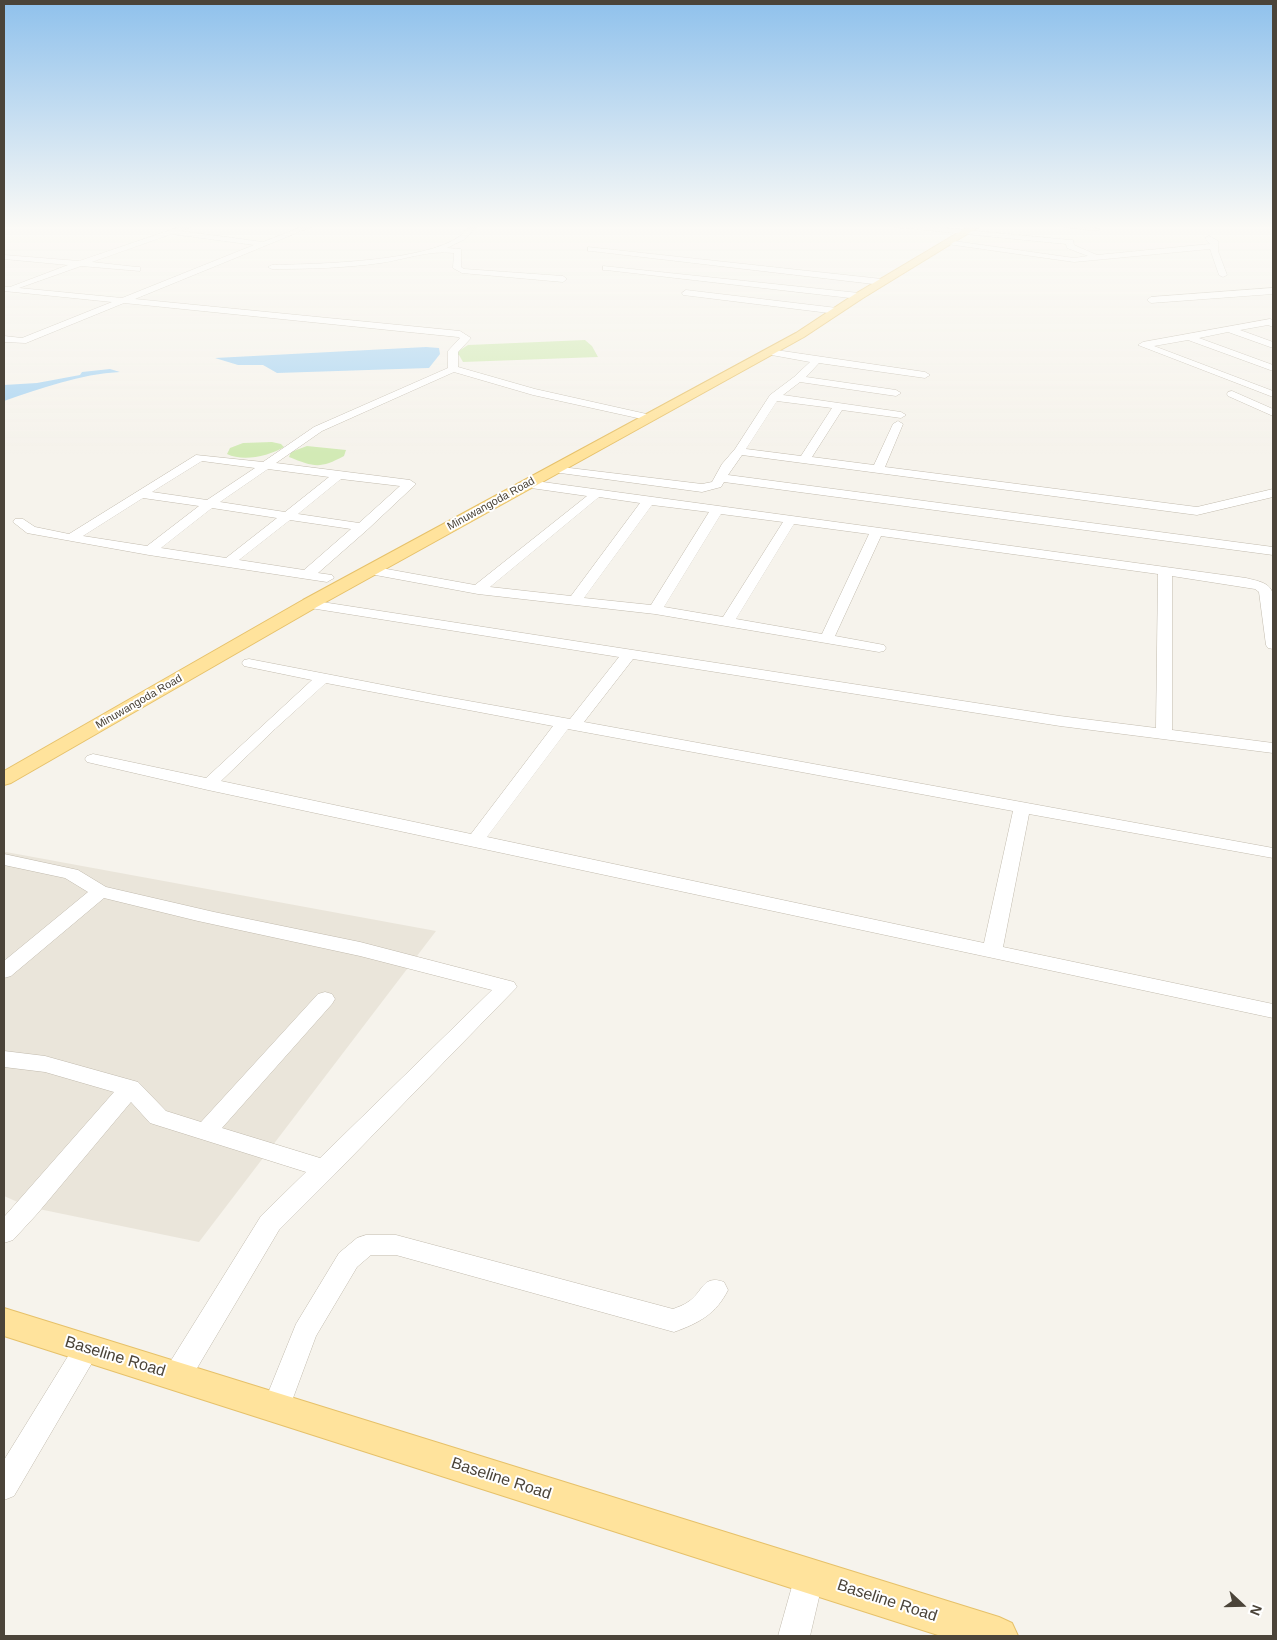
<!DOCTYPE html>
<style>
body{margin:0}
#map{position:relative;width:1277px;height:1640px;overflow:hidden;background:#f6f3ec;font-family:Arial,sans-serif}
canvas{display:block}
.frame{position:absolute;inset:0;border:5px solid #4b4439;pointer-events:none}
.north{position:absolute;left:1217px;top:1580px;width:50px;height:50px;-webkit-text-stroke:4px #fff;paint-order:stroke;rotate:111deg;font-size:14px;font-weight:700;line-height:20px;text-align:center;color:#4b4439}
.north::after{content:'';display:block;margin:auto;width:18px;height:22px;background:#4b4439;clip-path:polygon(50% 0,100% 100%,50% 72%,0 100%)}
</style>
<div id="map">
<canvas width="1277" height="1640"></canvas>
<div class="frame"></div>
<div class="north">N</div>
</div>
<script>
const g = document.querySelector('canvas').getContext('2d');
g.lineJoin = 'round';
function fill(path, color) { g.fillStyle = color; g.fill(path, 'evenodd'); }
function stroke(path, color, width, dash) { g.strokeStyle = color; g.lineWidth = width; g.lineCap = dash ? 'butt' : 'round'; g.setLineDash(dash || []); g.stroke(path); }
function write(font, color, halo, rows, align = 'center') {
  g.font = font + ' Arial,sans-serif'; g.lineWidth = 4; g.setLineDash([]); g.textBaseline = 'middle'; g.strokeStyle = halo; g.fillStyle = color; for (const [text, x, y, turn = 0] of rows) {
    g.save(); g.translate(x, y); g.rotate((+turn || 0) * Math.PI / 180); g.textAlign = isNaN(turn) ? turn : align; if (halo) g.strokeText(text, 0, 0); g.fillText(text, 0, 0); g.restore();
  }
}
const residential = new Path2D(`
 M6,852l430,79 -237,311 -170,-35 -25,-11v-343z`);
const green = new Path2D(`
 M585,340l7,6 6,11 -135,5 -4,-7 -5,-1 14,-9z
 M272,442l9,2 3,3c-15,9 -41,15 -57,7l3,-6 13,-5z
 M307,446l39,4 -2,6c-24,13 -30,11 -55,1l2,-5z`);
const water = new Path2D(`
 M426,347l13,1 1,6 -11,14 -152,5 -14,-8h-25l-23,-7z
 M110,369l10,3c-40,2 -78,16 -116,29v-16l33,-2 43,-8 2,-3z`);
const minor = new Path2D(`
 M185,225h10l-14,6 82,11 43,-17h10l-181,74 325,32 11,7 -13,14v15l77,22 116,26 5,3 -5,3 -118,-26 -79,-23 -132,59 -46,32 134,17 6,4 -49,46 -49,43 14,2 2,3 -7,4 -178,-27 -122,-22 -14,-11 2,-3h8l12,8 34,7 127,-79 67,7 51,-35 134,-59v-17l12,-13 -2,-1 -334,-34 -98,40 -22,-1v-6l18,2 90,-36 -108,-11v-4h6l58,-22 -64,-6v-4l75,6zM172,234l82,11 -132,53 -103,-10 62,-22 59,5v-4h-3l-45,-5zM202,461l53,7 -48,32 -55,-8zM268,469l61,8 -44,35 -65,-10zM341,479l59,7 -41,37 -61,-9zM143,498l56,8 -52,40 -64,-10zM212,508l65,10 -51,40 -65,-10zM290,520l61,9 -47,41 -65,-10z
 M470,225h8l-13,14 -18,9 14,1v18l3,2 99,7 4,3 -4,3 -101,-9 -9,-5 1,-15c-25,-3 -48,6 -73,10 -36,5 -73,6 -109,6l-4,-2 4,-2c44,-1 153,-3 188,-29 4,-3 7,-8 10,-11z
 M890,225h24l156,15h3l1,5 23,10 113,-11 -5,-6 4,-2 9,5v10l9,24 -4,2 -4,-2 -9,-26 -136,13 -127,-18 -4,-2 4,-2 127,18 14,-2 -21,-8 -1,-4 -172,-17z
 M1061,225h19l20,4 -4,2 -31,-4z
 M588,247l294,32 4,3 -4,3 -291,-34h-3z
 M603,266l256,27 4,3 -4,3 -253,-29h-3z
 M1273,288v6l-122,9 -4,-3 4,-3z
 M686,290l151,18 4,3 -4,3 -154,-19 -1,-2z
 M1270,319l3,1v7l-5,-2 -28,5 33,12v6l-45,-16 -29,6 74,27v6l-85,-31 -34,6 119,45v6l-135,-52 5,-3z
 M769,349l156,23 5,3 -5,3 -106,-15 -13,14 90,13 5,3 -5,3 -96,-14 -17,13 118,17 5,3 -5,3 -59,-8 -30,47 62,8 19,-41 5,-3 5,3 -18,43 312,40 76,-18v8l-76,18 -455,-60 -14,20 545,72v8l-549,-73 -3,5 -19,5 -149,-20 -6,-3 6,-3 149,18 10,-2 10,-18 13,-15 35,-54 24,-18 16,-15 -44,-8v-4zM777,401l55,7 -31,48 -55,-7z
 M1232,391l41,18v7l-45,-20 -1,-2 1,-2z
 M528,480l718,98c11,3 24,4 27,16v55l-5,-1 -2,-3 -7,-53 -4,-3 -83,-13v154l101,13v10l-213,-27 -427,-67 -49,63 689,126v10l-244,-44 -26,133 270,57v14l-1065,-228 -121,-28 -2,-3 2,-3 6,-2 113,24 106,-98 -68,-14 -2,-3 2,-3 5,-1 186,36 135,24 49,-62 -315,-50 -2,-3 2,-3 5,-1 751,116 96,12 2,-154 -277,-38 -46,100 49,9 2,3 -2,3 -5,1 -224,-38 -177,-20 -108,-20 -7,-4 7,-4 105,19 112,-89 -63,-9 -2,-3zM599,497l41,6 -69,93 -81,-9zM652,505l57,7 -58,93 -67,-7zM721,514l62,8 -60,95 -59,-10zM794,524l75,10 -47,100 -86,-15zM326,683l227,43 -82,108 -250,-53 54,-52zM568,729l445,82 -29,132 -497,-106z
 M4,854l74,16 28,17 108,25 146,30 154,40 3,5 -183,188 -55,55 -92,155 -10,3 -10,-3 -3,-9 3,-9 94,-151 45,-44 -156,-49 -19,-21 -94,112 -24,26 -9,3v-26l110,-125 -69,-20 -41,-5v-16l41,5 93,26 28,29 35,11 117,-128 7,-2 7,2 3,5 -3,5 -110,124 98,30 172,-168 -132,-34 -162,-35 -94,-23 -93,78 -7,2v-17l84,-69 -23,-14 -61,-13z
 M366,1235h30l277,74c5,-2 11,-4 15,-7 15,-9 14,-28 36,-20l4,8c-12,24 -29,33 -54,42l-278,-77h-25l-14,12 -41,69 -30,81 -10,4 -10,-4 -4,-9 34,-84 43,-71 18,-15z
 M87,1336l9,4 4,8 -4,8 -82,140 -10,4v-40l74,-120z
 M809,1561l11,4 4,11 -14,60h-32l20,-71z`);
const major = new Path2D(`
 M971,225h11l-119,73 -59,39 -489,271 -304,175 -7,2v-14l299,-171 493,-267 59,-39z
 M4,1308l995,309 13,6 6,13h-77l-937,-300z`);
const farStreetnames = [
 ["Minuwangoda Road",491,504,-29],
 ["Minuwangoda Road",139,702,-30]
];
const nearStreetnames = [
 ["Baseline Road",115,1357,17],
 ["Baseline Road",501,1479,18],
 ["Baseline Road",887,1601,18]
];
fill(residential, '#eae5da');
fill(green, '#d2eab5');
fill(water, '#a9d4f2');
stroke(minor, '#c2bbae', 1);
stroke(major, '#e6c16a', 2);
fill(minor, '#fff');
fill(major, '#ffe39c');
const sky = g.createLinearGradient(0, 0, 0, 454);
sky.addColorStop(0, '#8fc1ec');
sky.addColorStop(0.5, '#fbfaf6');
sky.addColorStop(1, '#fbfaf600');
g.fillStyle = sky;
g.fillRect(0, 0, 1277, 454);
write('11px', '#4b4439', '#fff', farStreetnames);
write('16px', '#4b4439', '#fff', nearStreetnames);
</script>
